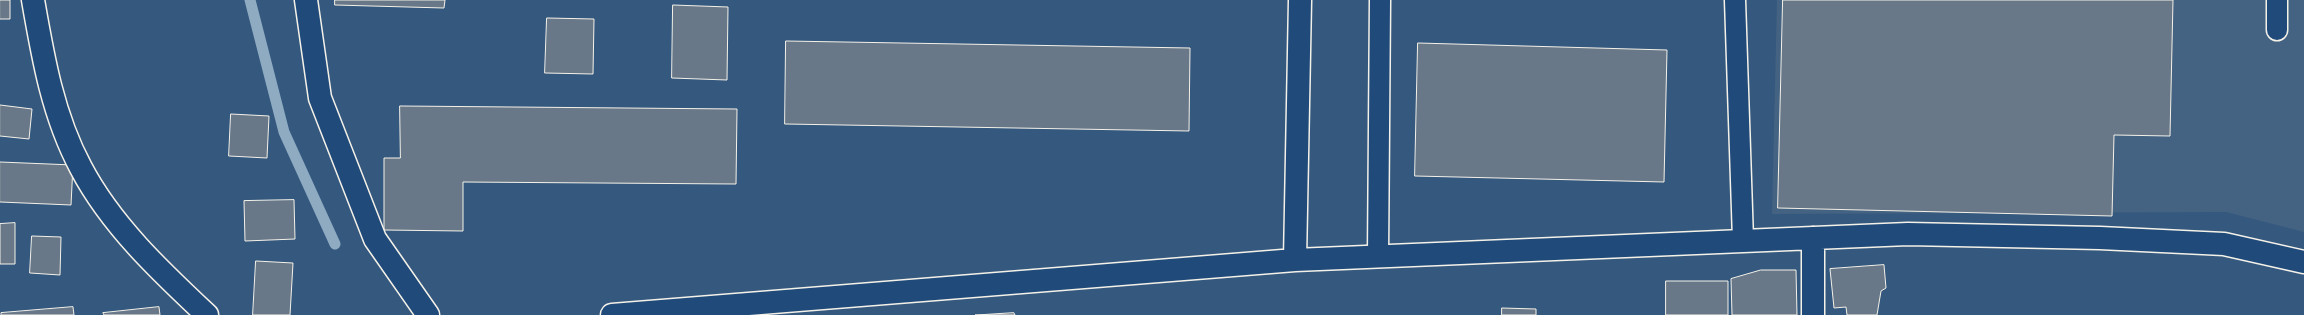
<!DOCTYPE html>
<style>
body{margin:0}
canvas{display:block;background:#35587e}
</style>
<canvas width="2304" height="315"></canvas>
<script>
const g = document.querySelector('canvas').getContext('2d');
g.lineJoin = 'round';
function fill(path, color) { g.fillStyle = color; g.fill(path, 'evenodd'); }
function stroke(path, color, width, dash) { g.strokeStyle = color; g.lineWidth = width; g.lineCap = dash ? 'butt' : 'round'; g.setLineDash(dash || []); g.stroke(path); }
const built = new Path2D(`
 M1777,0h527v232l-78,-20 -454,2z`);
const stream = new Path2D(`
 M250,0l34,132 51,112`);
const building = new Path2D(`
 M0,0h10v19h-10z
 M335,0h110l-1,8 -109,-3z
 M1783,0h390l-3,136 -56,-1 -2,81 -334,-8z
 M673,5l55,2 -1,73 -55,-2z
 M547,18l47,1 -1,55 -48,-1z
 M786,41l404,7 -1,83 -404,-7z
 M1418,43l249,7 -3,132 -249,-6z
 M0,105l32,4 -3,30 -29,-3z
 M400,106l337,3 -1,75 -273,-2v49l-79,-1v-72h16z
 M231,114l38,2 -2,42 -38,-2z
 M0,162l73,3 -2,40 -71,-3z
 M294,200l1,39 -50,2 -1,-40z
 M15,223v41h-15v-40z
 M32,236l29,1 -1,38 -30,-2z
 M256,261l37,2 -3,52h-37z
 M1884,265l2,23 -5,3 -4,24h-30l-1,-8 -12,1 -4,-39z
 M1761,270h35l1,45h-65l-1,-36z
 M1666,281h62v34h-62z
 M73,307l1,8h-73v-2z
 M159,307l1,8h-56l-1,-2z
 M1502,308l34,1v6h-34z
 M1014,313l1,2h-40h1z`);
const lane = new Path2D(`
 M1735,0l8,240
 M2277,30v-30
 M1378,256l2,-256`);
const street = new Path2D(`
 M33,0c10,58 20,116 48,168 30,57 79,103 126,147
 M306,0l14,98 55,141 53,76
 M1813,238v77
 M1295,260l5,-260
 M612,315l683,-55 613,-26 192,4 124,6 80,18`);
fill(built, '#446281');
stroke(stream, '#8eabc2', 11);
fill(building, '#687888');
stroke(building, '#f4f1e8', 1);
stroke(lane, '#f4f1e8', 23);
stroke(street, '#f4f1e8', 25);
stroke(lane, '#1f4a7a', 20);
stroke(street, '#1f4a7a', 22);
</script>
